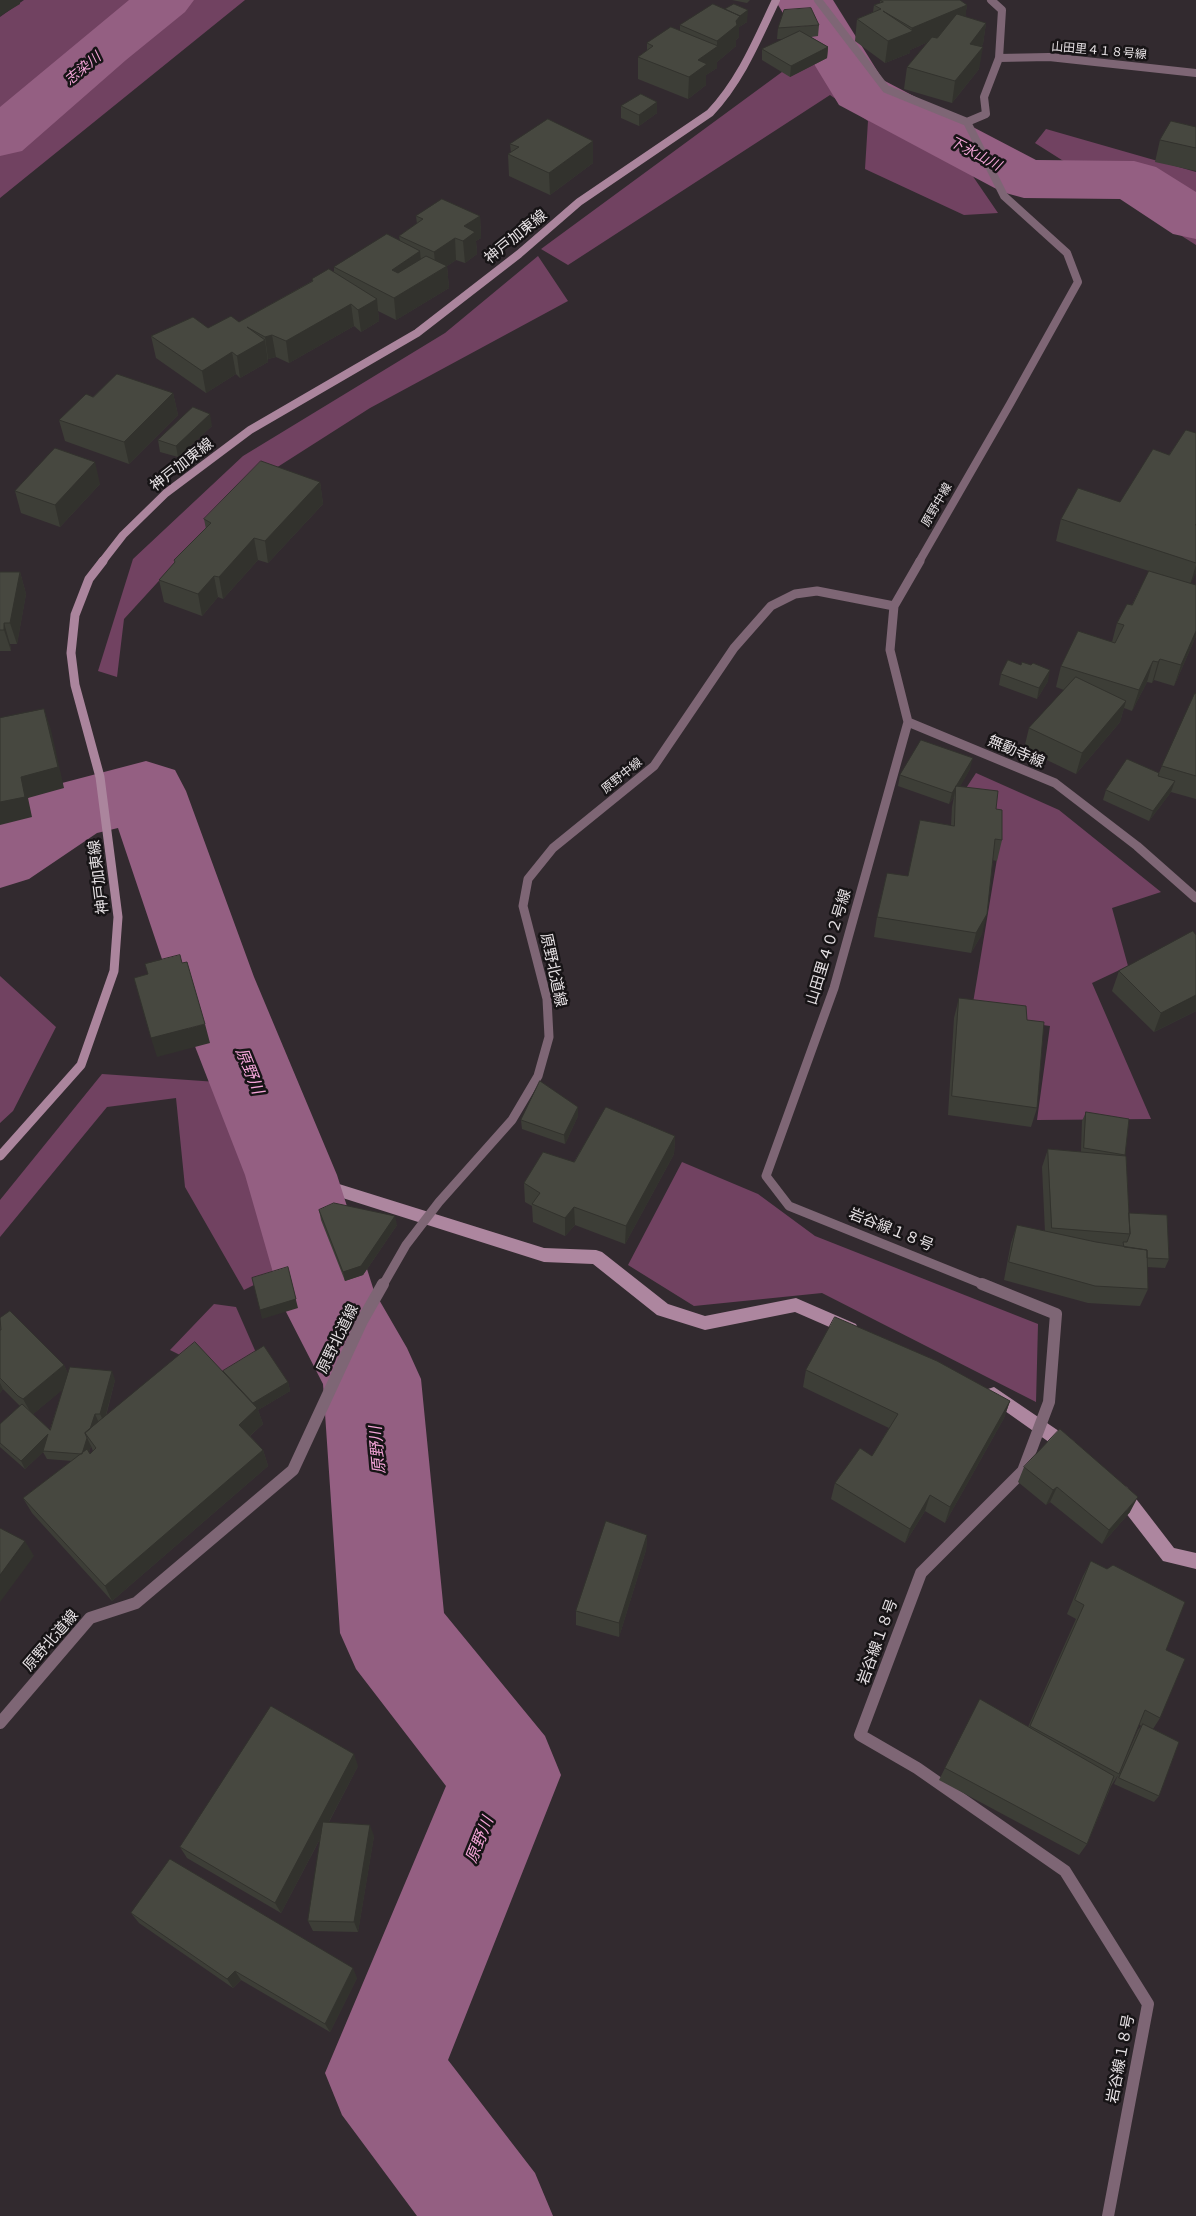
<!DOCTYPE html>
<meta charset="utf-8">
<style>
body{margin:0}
canvas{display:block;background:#322a2f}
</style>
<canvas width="1196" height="2216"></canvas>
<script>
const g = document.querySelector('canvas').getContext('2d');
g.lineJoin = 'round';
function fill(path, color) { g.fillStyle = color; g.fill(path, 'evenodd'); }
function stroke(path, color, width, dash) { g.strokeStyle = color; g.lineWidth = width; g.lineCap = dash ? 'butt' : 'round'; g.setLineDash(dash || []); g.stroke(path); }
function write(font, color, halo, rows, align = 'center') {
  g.font = font + ' "PT Sans","Noto Sans JP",sans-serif'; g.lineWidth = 5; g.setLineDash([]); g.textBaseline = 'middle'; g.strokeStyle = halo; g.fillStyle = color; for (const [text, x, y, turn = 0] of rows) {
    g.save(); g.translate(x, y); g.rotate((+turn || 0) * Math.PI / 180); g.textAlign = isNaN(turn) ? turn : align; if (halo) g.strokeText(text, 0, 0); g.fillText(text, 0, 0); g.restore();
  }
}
const green = new Path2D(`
 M24,0h221l-245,198v-181z
 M816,47l88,61 53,45 41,60 -34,2 -99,-46 3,-48 -38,-26 -262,170 -27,-16z
 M1046,129l150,43v73l-161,-102z
 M538,256l30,45 -198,107 -127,81 -119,130 -7,58 -19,-6 35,-112 110,-103 202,-123z
 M976,773l83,37 102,82 -49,16 16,58 -36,17 59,136 -114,1 13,-94 -79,-11 31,-186 -45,-27z
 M0,976l56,51 -43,84 -13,12z
 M102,1074l115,8 43,87 29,98 -45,23 -59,-103 -9,-89 -69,9 -107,130v-37z
 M682,1162l76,32 57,42 223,88 -2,78 -214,-109 -128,13 -66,-41z
 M214,1304l22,3 21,48 -33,22 -54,-27z`);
const stream = new Path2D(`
 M291,1169l253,79 52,2 6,2 66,52 37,12 91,-18 60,26 2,5 -2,5 -6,2 -55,-24 -90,18 -48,-15 -64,-51 -49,-2 -258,-82 -3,-5 3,-5z
 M994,1387l81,55 2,5 -2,5 -6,3 -6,-3 -75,-53 -2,-5 2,-5z
 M1121,1485l6,2 47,61 22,5v16l-33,-8 -48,-62 -2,-6 2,-6z`);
const river = new Path2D(`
 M129,0h65l-9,12 -59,48 -104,91 -22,5v-49z
 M775,0h58l50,80 153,80 98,1 22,6 40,25v47l-23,-5 -53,-35 -96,-1 -22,-6 -163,-87z
 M146,761l29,9 11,21 68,186 83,198 37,116 33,57 14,31 23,234 101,123 16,39 -113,285 87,113 18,43h-136l-75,-101 -17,-42 121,-287 -90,-117 -16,-36 -17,-249 -41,-80 -37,-129 -77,-198 -50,-149 -21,5 -68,46 -29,9v-72l43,-28z`);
const streetFar2 = new Path2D(`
 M818,0l68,89 81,33
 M999,58l50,-1 147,16
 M919,562l91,-158 68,-122 -11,-29 -63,-57 -37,-74 19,-8 -2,-17 15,-39 3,-48 -11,-10`);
const streetFar1 = new Path2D(`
 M894,606l-4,44 18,72 -74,266 -68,188 23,30 196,79
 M908,722l147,61 82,63 59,52
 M383,1285l23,-40 33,-43 73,-82 26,-44 11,-39 -2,-38 -24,-93 5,-27 25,-31 101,-82 80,-118 37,-42 24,-12 22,-3 77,15 26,-45`);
const street = new Path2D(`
 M982,1284l74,30 -7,88 -26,69 -102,102 -61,162 57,33 148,103 83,133 -40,212
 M0,1723l90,-105 46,-15 157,-133 69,-149 21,-37`);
const secondaryFar1 = new Path2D(`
 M102,562l21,-27 43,-42 84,-63 167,-97 102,-79 60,-52 131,-89c31,-33 47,-73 66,-113`);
const secondary = new Path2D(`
 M0,1156l81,-91 33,-94 4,-54 -18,-140 -25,-92 -4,-32 4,-38 14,-36 14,-18`);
const wall = new Path2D(`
 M732,0h18l-3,3z
 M880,0l87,5 -2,12 21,6 -3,21 -2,3 -2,22 -27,34 -48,-14 3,-22 21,-25 -18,8v3l-25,10 -30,-22 2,-22 16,-7 1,-7 6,-1z
 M747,22l-8,5v10l-3,3v6l-19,16v6l-11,7v10l-18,14 -50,-20v-22l9,-6v-8l33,-12v-6z
 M819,25l-1,11 -7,1 17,10 -1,11 -37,19 -28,-17v-11l22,-10h-7l1,-11z
 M621,106l36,7 -18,13 -18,-8z
 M1160,140l36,8v23l-41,-9z
 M510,144l83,19 -43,32 -41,-19 -1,-22 3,-1z
 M416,216h64l1,22 -5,3 1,13 -12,9 -9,-3 -9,6 2,22 -53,32 -18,-9 1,10 -18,11 -7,-6 -65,37 -13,-6 -8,2v3l-28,16 -4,-4 -30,19 -50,-35 -5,-22 57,-8 31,-6 73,-41v-2l22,-7v-5l66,-26 -1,-5 18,-12z
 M173,393l5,22 -49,49 -64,-23 -6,-21 34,-23z
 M212,426l-34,31 -18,-5 -2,-12z
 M1196,433v140l-6,11 6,52 -22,50 -20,-6 -2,3 -5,-1 -15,29 -8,-3 -4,14 -44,52 -52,-25 5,-21 35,-38 -8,-3 5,-21 51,-24 5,-19 15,-18 17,-34 -93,-30 5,-22 59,-17 49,-47z
 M320,482l3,22 -55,59 -10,-3 -35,39 -5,-2 -16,19 -38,-14 -5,-22 47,-51 -2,-10z
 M100,484l-40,43 -39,-14 -6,-22z
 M0,572h20l6,22 -9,50h-7l1,7h-11z
 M1001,674l47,7 -11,18 -38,-14z
 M1196,694v105l-25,-7 -22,29 -46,-21 3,-10 53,-17 3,-7z
 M970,769l-10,17 36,23 6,31 -5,21 -5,-1 -10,74 -11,19 -97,-16 3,-20 31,-41 43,-50 1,-19 2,-10 -5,7 -51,-18 2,-11z
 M1196,935v76l-42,21 -42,-41 7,-20z
 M959,998l78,110 -6,19 -83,-12 6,-97z
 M1086,1112l39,43 4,58 40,46 -4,9 -18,-1 1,22 -8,17 -52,-3 -84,-23 7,-37 6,-18 28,7 -3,-65 6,-18 33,3 1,-31z
 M578,1116l-13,28 -43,-15 -1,-9z
 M675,1136l-1,18 -49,90 -50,-19 -10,11 -32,-14 -1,-16 -7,-4 -1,-19 50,-21z
 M319,1210l78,15 -34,50 -18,6 -24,-61z
 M0,1318l64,47 4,9 47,6 -9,36 117,-45 65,11 2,9 -32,19 5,14 -13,12 13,14 5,16 -156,135 -80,-88 -9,-15 49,-37 -25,-2 -4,-7 -18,17 -25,-22v-23l20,-18 -17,-17 -3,4zM63,1389l-13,41 -17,-16zM91,1446l2,5 -3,3 -1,-2z
 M806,1370l204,31 -6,17 -59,105 -20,-12 -20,32 -74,-44 4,-16 37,-27 17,-28 -86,-41z
 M1024,1467l106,45 -28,32 -52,-42 -4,3 -28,-23z
 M647,1535l-1,15 -27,87 -43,-12v-14z
 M1091,1561l75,89 -6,68 -7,11 6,67 -5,6 -40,-18 4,-9 -7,11 -24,58 -8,11 -140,-75 6,-12 83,-41 48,-108 -9,-5 16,-38zM1139,1724l2,2 -3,4 -16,36z
 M358,1766l-29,56 45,14 -16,96 -45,-1 -5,-10 12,-82 -39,74 -94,-55 -7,-11z
 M131,1913l226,65 -27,54 -89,-52 -8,8 -94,-65z`);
const shadedWall = new Path2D(`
 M0,0h20v4l-20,12z
 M967,5l-3,21 -54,24v3l-25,10 3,-22 23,-10 1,-3z
 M748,10l-1,12 -8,5v10l-3,3v6l-19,16v6l-11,7v10l-18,14 1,-22 9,-17 19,-14v-5l20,-23z
 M986,23l-3,21 -16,22 3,-22z
 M828,47l-1,11 -37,19 1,-11z
 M983,47l-4,22 -27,34 3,-22z
 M657,102v11l-18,13v-11z
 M593,141v22l-43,32 -1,-22z
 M480,216l1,22 -5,3 1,13 -12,9 -2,-22 1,-15z
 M455,238l1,22 -9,6 2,22 -53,32 -2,-22 42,-25 -2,-21z
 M420,251l2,22 -28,19 -2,-22z
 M377,299l2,22 -18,11 -3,-22z
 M351,304l3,22 -65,37 -3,-22z
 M272,335l4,22 -8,2 -3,-22z
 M265,340l3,22 -28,16 -3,-22z
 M232,352l4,22 -30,19 -4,-22z
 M173,393l5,22 -49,49 -5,-22z
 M210,414l2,12 -34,31 -2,-11z
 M95,462l5,22 -40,43 -5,-22z
 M320,482l3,22 -55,59 -3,-22z
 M254,538l4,22 -35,39 -4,-22z
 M1196,565v8l-6,12z
 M20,572l6,22 -9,50 -7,-21z
 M214,576l4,21 -16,19 -4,-22z
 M4,623l6,21 1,7 -7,-21z
 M1196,631v5l-22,50 7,-21z
 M1160,659l-6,21 -2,3 6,-21z
 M1153,661l-6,21 -15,29 7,-21z
 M1050,670l-2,11 -11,18 2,-11z
 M1126,701l-6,21 -44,52 6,-21z
 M44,709l7,21 13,58 -36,10 4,19 -32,8v-23l21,-25z
 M973,758l-3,11 -14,25v-8z
 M1175,781l-4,11 -22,29 4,-10z
 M956,786l-2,11 -5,7 3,-11z
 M987,914l-5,20 -11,19 5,-20z
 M1196,995v16l-42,21 7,-19z
 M205,1024l5,19 -53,14 -6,-19z
 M578,1107v9l-13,28 -1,-9z
 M675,1136l-1,18 -49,90 1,-18z
 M574,1207l1,18 -10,11v-18z
 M395,1216l2,9 -34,50 -18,6 -2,-9z
 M290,1276l8,32 -36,11 -2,-9z
 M64,1365l8,17 -40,33 -9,-16z
 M112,1371l3,9 -11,42 -4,-8z
 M288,1382l2,9 -32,19 5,14 -19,17 -5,-16 11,-20z
 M0,1383l3,6 -3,4z
 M1010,1401l-6,17 -59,105 5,-16z
 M95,1414l4,9 -12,14z
 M48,1434l5,9 -28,26 -4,-8z
 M87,1438l4,8 -2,6 -8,2z
 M263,1450l5,16 -156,135 -7,-15z
 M1057,1487l-7,15 -4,3 7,-15z
 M930,1495l-5,16 -20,32 5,-14z
 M1138,1497l-8,15 -28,32 7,-14z
 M647,1535l-1,15 -27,87v-14z
 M25,1541l9,15 -34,46v-27z
 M354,1754l4,12 -77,147 -6,-10z
 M370,1825l4,11 -16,96 -4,-10z
 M353,1968l4,10 -27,54 -5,-8z
 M235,1971l6,9 -8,8 -6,-9z`);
const building = new Path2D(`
 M880,0h80l7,5 -55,23 -29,-17 30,20 -25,10 -31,-22 24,-10 -7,-4 9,-3z
 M713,4l27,12 -4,5 1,4 -20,16 -37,-16z
 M734,4l14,6 -8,6 -15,-7z
 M811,8l8,17 -41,3 6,-18z
 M957,14l29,9 -16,21 13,3 -28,34 -48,-14 25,-30 5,1z
 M671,27l47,19 -20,14 9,4 -18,13 -51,-20 15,-11 -6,-3z
 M800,31l28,16 -37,19 -29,-17z
 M641,94l16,8 -18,13 -18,-9z
 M548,119l45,22 -44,32 -41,-19 11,-7 -9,-3z
 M1171,121l25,6v21l-36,-8z
 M442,199l38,17 -16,10 11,6 -12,9 -8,-3 -21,14 -35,-16 24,-17 -7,-3z
 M387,234l33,17 -28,19 6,3 28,-17 21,10 -53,32 -60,-31z
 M329,269l48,30 -19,11 -7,-6 -65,37 -14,-6 -7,2 -18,-10 18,13 -28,16 -5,-4 -30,19 -51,-35 42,-19 15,11 23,-12 8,6 74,-41 -1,-2z
 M117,374l56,19 -49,49 -65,-22 27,-26 7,3z
 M193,407l17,7 -34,32 -18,-6z
 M1186,430l10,3v91l-1,1h1v38l-135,-44 17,-31 42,14 33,-53 16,6z
 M55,448l40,14 -40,43 -40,-14z
 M261,461l59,21 -55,59 -11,-3 -35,39 -5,-1 -16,18 -39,-14 16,-18 -1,-2 37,-37 -7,-4z
 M1149,571l47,14v46l-15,34 -21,-6 -2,3 -5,-1 -14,29 -78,-24 17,-35 37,12 9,-18 -7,-2 10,-19 5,1z
 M0,572h20l-10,51h-6v7h-4z
 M1008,660l13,5 1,-3 9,3 2,-2 17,7 -11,18 -38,-14z
 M1076,677l50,24 -44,52 -53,-25z
 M1195,693l1,1v82l-34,-10z
 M44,709l14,58 -37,10 4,20 -25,5v-84z
 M921,740l52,18 -21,35 -52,-18z
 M1127,759l32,14 -1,3 17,5 -22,30 -47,-21z
 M956,786l42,5 -2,18 6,1v30l-7,-1 -8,75 -11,19 -99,-16 10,-44 21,3 12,-56 34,6z
 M1193,931l3,4v60l-35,18 -42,-42z
 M180,955l2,8 5,-1 18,62 -54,14 -17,-60 14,-4 -3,-10z
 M959,998l67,8 1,14 17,2 -7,86 -85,-12z
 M540,1081l38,26 -14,28 -43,-15z
 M606,1107l69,29 -49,90 -52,-19 -9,11 -33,-14 8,-11 -16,-10 19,-31 31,10z
 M1086,1112l43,7 -4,36 -41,-7z
 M1048,1149l78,7 4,78 -78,-6z
 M334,1203l61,13 -34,50 -18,6 -24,-62z
 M1129,1213l38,2 2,44 -22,-1v-8l-23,-3 -1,-5h4l3,-8z
 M1017,1225l79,17 51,8 1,39 -53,-3 -86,-24z
 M288,1267l8,32 -36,11 -8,-32z
 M10,1311l54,54 -41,34 -5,-3 -18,-18v-48h1l-1,-12z
 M835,1317l102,44 73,40 -60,106 -20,-12 -20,34 -75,-46 25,-35 12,8 26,-42 -92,-44z
 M195,1342l62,66 -18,17 24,25 -158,136 -82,-88 64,-49 3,5 6,-6 -11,-15z
 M264,1346l24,36 -35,21 -30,-32z
 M70,1367l42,4 -12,43h-5l-5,15 -5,4 2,5 -5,16h-1l-38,-3 5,-17 -27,27 -21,-18v-19l22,-20 28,26z
 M1060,1429l78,68 -29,33 -52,-43 -4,3 -29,-23z
 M606,1521l41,14 -28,88 -43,-12z
 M0,1528l25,13 -25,34z
 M1091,1561l16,8 6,-4 72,37 -19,48 19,9 -25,59 -15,-8 -26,64 -89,-48 54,-121 -9,-5z
 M980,1699l134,77 -27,68 -142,-76z
 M271,1706l83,48 -79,149 -95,-56z
 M1143,1724l36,18 -20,54 -40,-18z
 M323,1822l47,3 -16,97 -46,-1z
 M170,1859l183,109 -28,56 -90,-53 -8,8 -96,-66z`);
const farStreetnames = [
 ["山田里４１８号線",1099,51,5],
 ["原野中線",937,505,-60],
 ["原野中線",622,776,-39]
];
const farWaternames = [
 ["志染川",83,69,-40],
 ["下氷山川",975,154,28]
];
const streetNames = [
 ["神戸加東線",516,237,-39],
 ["神戸加東線",182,465,-38],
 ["無動寺線",1016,752,23],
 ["神戸加東線",99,877,-97],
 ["山田里４０２号線",829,947,-73],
 ["原野北道線",553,970,78],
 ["岩谷線１８号",891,1230,22],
 ["原野北道線",338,1339,-64],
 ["原野北道線",51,1641,-49],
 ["岩谷線１８号",878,1642,-70],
 ["岩谷線１８号",1121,2059,-79]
];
const waterNames = [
 ["原野川",249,1071,68],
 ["原野川",378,1450,-95],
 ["原野川",480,1840,-68]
];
fill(green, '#714261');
fill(stream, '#ad869f');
fill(river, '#945f82');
stroke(streetFar2, '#7e6675', 8);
stroke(streetFar1, '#7e6675', 9);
stroke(street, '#7e6675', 12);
stroke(secondaryFar1, '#ab859d', 8);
stroke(secondary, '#ab859d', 9);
fill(wall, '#3d3e37');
fill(shadedWall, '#32322d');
fill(building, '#474840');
stroke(building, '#32322d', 1);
write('12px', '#e6e1e4', '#171416', farStreetnames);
write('italic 14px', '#f3a4d7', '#171416', farWaternames);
write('15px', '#e6e1e4', '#171416', streetNames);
write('italic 16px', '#f3a4d7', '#171416', waterNames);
</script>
